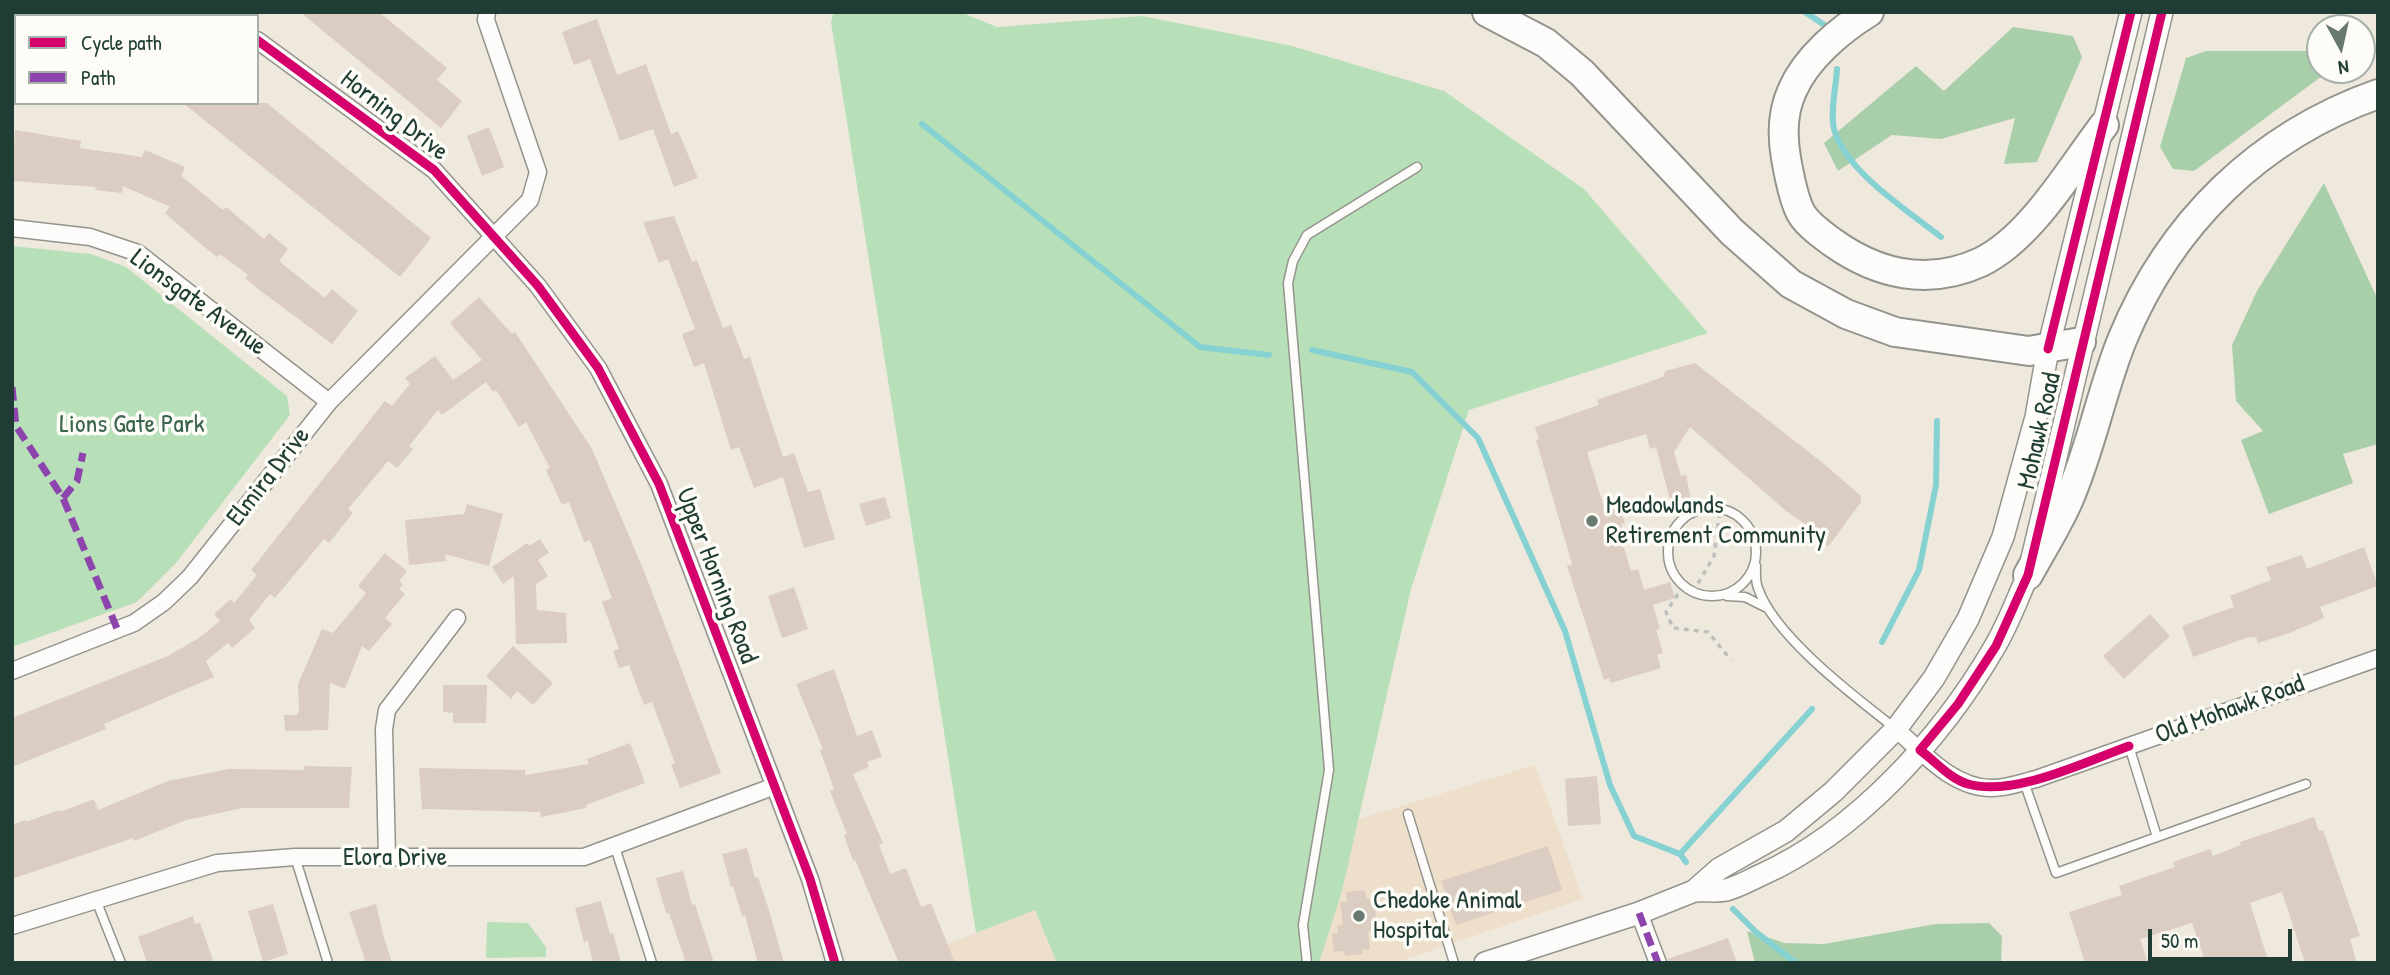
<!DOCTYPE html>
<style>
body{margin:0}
#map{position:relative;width:2390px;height:975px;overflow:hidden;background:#efe8dd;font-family:"Patrick Hand",sans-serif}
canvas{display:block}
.frame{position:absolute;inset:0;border:14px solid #1f3d34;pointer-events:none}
.legend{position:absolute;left:14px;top:14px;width:245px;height:91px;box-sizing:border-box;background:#fdfcf7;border:2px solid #a4b0a9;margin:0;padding:9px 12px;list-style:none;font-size:21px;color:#1f3d34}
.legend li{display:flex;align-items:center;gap:14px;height:35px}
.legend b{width:35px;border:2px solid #a4b0a9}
.north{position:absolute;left:2306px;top:14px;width:70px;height:70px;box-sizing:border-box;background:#fdfcf7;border:2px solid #a4b0a9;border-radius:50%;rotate:172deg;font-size:19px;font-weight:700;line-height:28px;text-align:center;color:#1f3d34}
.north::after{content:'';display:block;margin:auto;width:24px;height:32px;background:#68796f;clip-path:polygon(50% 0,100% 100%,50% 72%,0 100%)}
.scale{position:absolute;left:2148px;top:929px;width:144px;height:32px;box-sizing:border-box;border:4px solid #1f3d34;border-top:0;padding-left:9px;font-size:21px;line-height:24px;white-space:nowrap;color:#1f3d34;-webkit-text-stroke:5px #fdfcf7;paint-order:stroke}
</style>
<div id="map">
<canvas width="2390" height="975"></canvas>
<div class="frame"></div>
<ul class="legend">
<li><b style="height:9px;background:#d6006c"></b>Cycle path</li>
<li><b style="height:9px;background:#8e44ad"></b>Path</li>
</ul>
<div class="north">N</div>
<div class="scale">50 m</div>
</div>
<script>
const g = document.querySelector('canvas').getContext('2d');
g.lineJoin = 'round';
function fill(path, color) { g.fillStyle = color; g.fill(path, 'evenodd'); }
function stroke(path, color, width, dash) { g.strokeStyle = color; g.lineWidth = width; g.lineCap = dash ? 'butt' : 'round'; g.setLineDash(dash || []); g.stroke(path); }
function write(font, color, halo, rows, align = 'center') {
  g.font = font + ' "Patrick Hand",sans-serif'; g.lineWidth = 7; g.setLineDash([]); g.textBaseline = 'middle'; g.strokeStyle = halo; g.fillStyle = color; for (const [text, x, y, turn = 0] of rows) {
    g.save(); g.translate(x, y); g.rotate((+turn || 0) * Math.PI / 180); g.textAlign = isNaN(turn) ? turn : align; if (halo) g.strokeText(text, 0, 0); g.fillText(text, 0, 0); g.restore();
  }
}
const built = new Path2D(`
 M1535,765l48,134 -189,64h-76l41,-144z
 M1035,910l22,53h-157z`);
const green = new Path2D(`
 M834,12h126l37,15 145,-11 150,30 152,45 140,98 124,144 -239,77 -58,179 -69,302 -23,72h-262l-22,-53 -59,23 -145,-911z
 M12,246l79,8 35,13 161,129 3,19 -114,148 -39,39 -125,45z
 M487,922l41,1 18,24v10l-60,1z`);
const forest = new Path2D(`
 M2013,27l60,9 9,21 -45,105 -33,2 11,-46 -74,21 -49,-4 -54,36 -14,-28 92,-77 28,25z
 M2206,51h105l11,25 -128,95 -21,-2 -13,-22 26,-89z
 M2324,183l54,117v144l-35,10 10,29 -84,31 -28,-74 22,-9 -27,-30 -4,-56 25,-54z
 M1989,923l13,13 -1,27h-246l-8,-32 38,12 39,1 112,-20z`);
const stream = new Path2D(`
 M1805,12l18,12
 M1837,69c-1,18 -7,43 -3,60 12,43 73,81 107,108
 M922,124l278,223 69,8
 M1312,350l100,22 66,66 87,193 45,154 24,51 46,18 6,8
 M1882,642l37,-72 17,-85 1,-64
 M1680,854l132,-145
 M1733,909l24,24 39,30`);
const building = new Path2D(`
 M300,12h79l68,56 -10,12 25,21 -21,27z
 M597,19l20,56 29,-11 25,70 7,-3 20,47 -24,9 -21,-58 -33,12 -30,-82 -16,6 -12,-33z
 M183,103h84l164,135 -31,39z
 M489,127l15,40 -22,9 -15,-40z
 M15,130l66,11 -1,7 62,9 3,-7 40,17 -4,9 42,34 3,-3 38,32 5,-6 19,16 -9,12 46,37 7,-9 26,22 -26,33 -70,-52 -17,-14 3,-3 -28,-21 -3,3 -20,-16 -32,-28 5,-6 -47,-21 -1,7 -27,-3 1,-3 -84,-6z
 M674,216l18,46 5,-2 26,68 8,-3 13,34 6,-2 33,100 11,-4 14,39 12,-3 15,50 -31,9 -21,-71 -29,11 -15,-41 -8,3 -27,-87 -10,4 -12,-33 13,-5 -27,-70 -9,4 -16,-41z
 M479,297l33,37 3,-2 77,117 52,122 77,202 -41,15 -9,-24 4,-1 -23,-61 -8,3 -15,-40 -10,3 -6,-17 6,-2 -17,-47 10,-4 -22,-58 -6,2 -15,-40 -7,3 -16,-35 4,-2 -24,-46 -7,5 -23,-37 -3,2 -7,-10 -44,33 -4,-5 -29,36 4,3 -16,19 -9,-7 -40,48 5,4 -24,30 -5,-4 -49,59 -5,-4 -21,26 6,8 -23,20 -4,-5 -22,18 8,16 -110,47 2,5 -94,38v-49l156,-62 31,-18 21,-17 -6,-7 17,-15 3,4 23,-28 -6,-5 134,-169 7,5 18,-22 -5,-6 30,-22 18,24 29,-20 -32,-37z
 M1695,363l129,101 37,32v6l-33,45 -16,-18 -26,-18 -96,-84 -16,25 7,24 5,-1 6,30 -14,4 -2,-7 -5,1 -15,-56 -6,2 -4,-15 -59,18 17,55 9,-3 2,6 5,-2 5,15 -4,1 2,6 -4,2 12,39 7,-2 6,21 26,-8 5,16 -22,7 7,24 -4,1 7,23 -6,2 4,13 -50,15 -2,-5 -5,2 -37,-114 5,-2 -36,-124 3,-1 -4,-12 64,-22 -2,-5 66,-23 2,-6z
 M885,497l6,21 -25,8 -7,-22z
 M467,504l36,10 -14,52 -44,-12 1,7 -37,4 -4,-45 59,-6z
 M540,539l9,14 -11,7 10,16 -12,8 1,26 29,3 1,30 -51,1 -2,-68 -11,8 -11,-17 35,-24 2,3z
 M2364,547l14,39 -58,21 4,11 -37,16 -29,9 -2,-6 -10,1 -53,19 -11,-31 52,-19 -4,-11 41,-16 -5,-13 36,-12 5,14z
 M385,553l22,18 -8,10 4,4 -4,4 6,5 -20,24 7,6 -23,27 -7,-5 -17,43 -15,-6 -2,47 -43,1 -1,-16h13l2,-5 -1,-26 24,-55 11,4 33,-40 -8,-7z
 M794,587l14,42 -26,9 -14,-42z
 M2150,614l20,22 -46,43 -21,-23z
 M513,646l40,37 -20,22 -16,-14 -6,8 -25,-23z
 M834,669l23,67 15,-6 10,27 -15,5 2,5 -16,7 30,69 -4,2 11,29 16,-6 15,39 10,-4 24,60h-56l-44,-103 -2,1 -9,-26 3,-1 -17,-43 4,-2 -14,-39 3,-1 -27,-65z
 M443,685h44l-1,38h-33v-10l-10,-1z
 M630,743l15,40 -59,22 1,3 -46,9 -1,-5 -118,-3 -3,-41 106,2v5l64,-11 -2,-5z
 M304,766l48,1 -3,41h-106l-57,12 -52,21 -1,-3 -121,41v-54l13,-5 1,2 33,-12 1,2 34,-13 4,11 70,-29 61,-12 75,1z
 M1597,776l4,48 -33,2 -3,-47z
 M2314,817l5,14 4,-1 37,106 -10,3 7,24h-52l-23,-71 -32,11 19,60h-63l-14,-40 -52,16 8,24h-63l-16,-51 53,-17 -3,-9 56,-19 -2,-5 37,-13 3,7 28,-11 -1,-3z
 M1548,846l14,44 -106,35 -15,-44z
 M747,848l8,30 3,-1 10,30 16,56h-26l-13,-48 -3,1 -9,-30 -2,1 -9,-33z
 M683,871l9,34 3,-1 19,59h-28l-17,-50h-3l-10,-35z
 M1365,890l1,9h8l4,31 -10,2 2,17 -8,1 1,4 -18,2 -1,-5 -10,1 -2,-18 6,-1 -1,-7 6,-1 -3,-23h7l-1,-10z
 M601,901l9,33 3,-1 8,30h-28l-5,-22 -4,1 -9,-34z
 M273,904l15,50 -25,8 -15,-51z
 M376,904l7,30 9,29h-26l-17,-51z
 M193,916l2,8 5,-1 14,40h-67l-9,-26z
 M1728,938l9,25h-69v-4z`);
const path = new Path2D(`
 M1693,592l21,-36 6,-47
 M1678,594l-12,18 7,16 35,4 23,28`);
const lane = new Path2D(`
 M1668 552a44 44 0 1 1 88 0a44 44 0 1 1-88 0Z
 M1756,566c0,7 -1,15 2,22 16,48 97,109 138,141
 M1727,596l18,1 22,11
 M2129,746l28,91
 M2024,782l32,91 250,-89
 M1408,814l46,149
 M615,847l37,116
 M295,857l33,106
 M96,900l25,63
 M1307,963l-4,-38 26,-155 -41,-487 5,-22 14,-26 110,-68`);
const street = new Path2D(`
 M168,12l22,4
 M257,40l177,130 104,116 60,82 61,116 151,395 25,84
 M12,228l78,9 48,16 191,149
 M12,671l122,-48 30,-21 26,-25 139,-175 201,-202 8,-28 -52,-152 1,-8
 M1896,729c27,24 58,60 97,59 14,0 30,-6 43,-9l342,-121
 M387,858l-3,-129 3,-19 70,-92
 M1639,913l19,50
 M12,926l205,-63 78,-6h289l191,-71`);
const secondary = new Path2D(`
 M1694,891c10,-1 23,1 32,-1 12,-3 24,-10 35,-15 96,-43 181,-138 233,-227 14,-23 23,-49 34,-73l134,-563
 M1485,963l154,-50 55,-22 25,-22 67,-38 47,-39 63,-63 38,-51 34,-59 35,-82 33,-120 12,-68 83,-337`);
const highway = new Path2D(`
 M1487,12l59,31 36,30 150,159 59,52 55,30 49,18 134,19 52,-9
 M1869,12c-29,18 -63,46 -77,79 -10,22 -10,44 -6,67 3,17 6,35 13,51 5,13 22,25 33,33 46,33 97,44 149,20 50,-24 90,-94 123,-137
 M2028,575c13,-24 29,-49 40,-74 23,-52 33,-109 54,-161 48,-117 137,-204 256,-246`);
const quiet = new Path2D(`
 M12,387l4,39 47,72 55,133
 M63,498l14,-17 6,-28
 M1639,913l19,50`);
const cycleway = new Path2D(`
 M257,40l177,130 104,116 60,82 61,116 151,395 25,84
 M2048,349l83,-337
 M2129,746c-44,16 -115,51 -161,38 -18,-5 -33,-23 -48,-34l38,-46 38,-58 32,-71 134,-563`);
const markers = [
 [1592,521,7,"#68796f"],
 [1359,916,7,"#68796f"]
];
const streetNames = [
 ["Horning Drive",394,116,38],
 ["Lionsgate Avenue",198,303,36],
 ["Mohawk Road",2040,431,-77],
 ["Elmira Drive",269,477,-52],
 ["Upper Horning Road",716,576,69],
 ["Old Mohawk Road",2230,710,-20],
 ["Elora Drive",395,858]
];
const parkNames = [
 ["Lions Gate Park",132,425]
];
const poiNames = [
 ["Meadowlands",1606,506],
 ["Retirement Community",1606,536],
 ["Chedoke Animal",1373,901],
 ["Hospital",1373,931]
];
fill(built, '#eddfca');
fill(green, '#b8e0b8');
fill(forest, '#a9cfaa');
stroke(stream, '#86d1d2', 6);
fill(building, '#dccdc2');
stroke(lane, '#93948d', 11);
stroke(street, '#93948d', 19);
stroke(secondary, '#93948d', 24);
stroke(highway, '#93948d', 32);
stroke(path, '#bec0bd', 3.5, [5, 5]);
stroke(lane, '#fdfcfa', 8);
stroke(street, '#fdfcfa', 16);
stroke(secondary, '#fdfcfa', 21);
stroke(highway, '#fdfcfa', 28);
stroke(quiet, '#8e44ad', 7, [14, 7]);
stroke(cycleway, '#d6006c', 9);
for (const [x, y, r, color] of markers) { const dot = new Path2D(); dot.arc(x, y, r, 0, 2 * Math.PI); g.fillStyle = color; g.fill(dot); stroke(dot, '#fdfcf7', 2.5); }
write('26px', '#1f3d34', '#fdfcf7', streetNames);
write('26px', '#3a644d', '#fdfcf7', parkNames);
write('26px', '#1f3d34', '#fdfcf7', poiNames, 'left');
</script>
